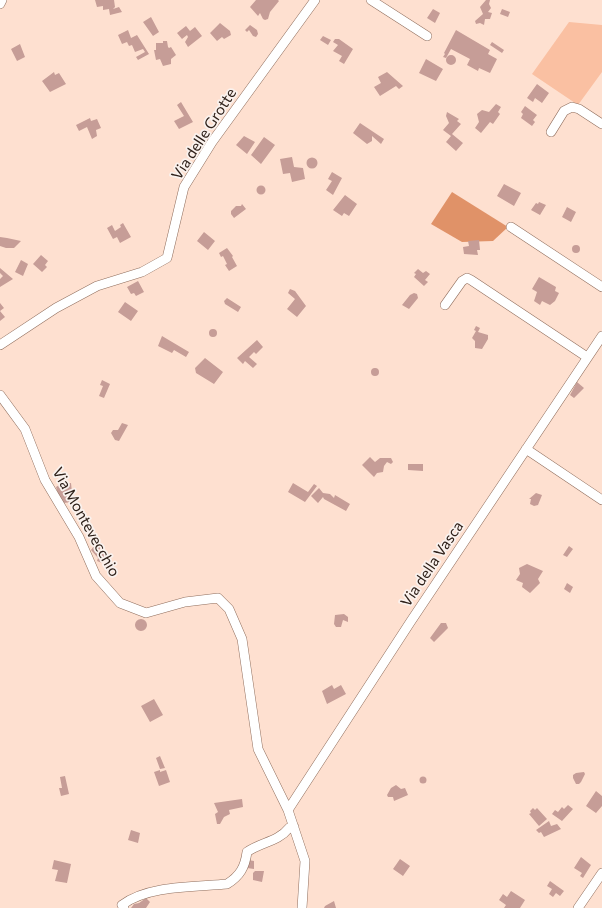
<!DOCTYPE html>
<style>
body{margin:0}
canvas{display:block;background:#fee0d0}
</style>
<canvas width="602" height="908"></canvas>
<script>
const g = document.querySelector('canvas').getContext('2d');
g.lineJoin = 'round';
function fill(path, color) { g.fillStyle = color; g.fill(path, 'evenodd'); }
function stroke(path, color, width, dash) { g.strokeStyle = color; g.lineWidth = width; g.lineCap = dash ? 'butt' : 'round'; g.setLineDash(dash || []); g.stroke(path); }
function write(font, color, halo, rows, align = 'center') {
  g.font = font + ' Commissioner,sans-serif'; g.lineWidth = 3.5; g.setLineDash([]); g.textBaseline = 'middle'; g.strokeStyle = halo; g.fillStyle = color; for (const [text, x, y, turn = 0] of rows) {
    g.save(); g.translate(x, y); g.rotate((+turn || 0) * Math.PI / 180); g.textAlign = isNaN(turn) ? turn : align; if (halo) g.strokeText(text, 0, 0); g.fillText(text, 0, 0); g.restore();
  }
}
const green = new Path2D(`
 M569,22l33,3v47l-24,33 -46,-31z`);
const forest = new Path2D(`
 M452,192l56,35 -15,14 -31,1 -31,-18z`);
const building = new Path2D(`
 M95,0h19l1,7 -2,2 6,-2 3,5 -12,3 -1,-6 -6,1v-4l-6,1z
 M256,0h22l1,1 -9,11 -2,7 -3,1 -2,-1 -3,-6 -2,3 -8,-9z
 M486,0h4l-1,4 2,4 -3,4 4,1 -2,6h-5l-1,6 -4,-2 -4,1 -1,-3 8,-7 -3,-7z
 M433,9l7,4 -5,10 -8,-5z
 M502,9l8,3 -2,5 -8,-3z
 M151,17l8,15 -6,4 -10,-14z
 M220,23l10,8 1,4 -7,4 -2,-2 -5,4 -7,-8z
 M250,25l7,5 1,4 -2,3 -3,-1 -4,-6 -2,2 -2,-2z
 M186,26l4,5 5,-4 7,9 -14,11 -3,-5 3,-5 -1,-2 -5,4 -5,-6z
 M128,30l3,8 6,-3 12,19 -11,6 -2,-3 9,-5 -2,-3 -8,3 -3,-7 -3,1 -2,-4 -5,2 -4,-9z
 M456,30l34,20 -2,4 9,5 -7,14 -11,-5 -1,3 -11,-6 3,-6 -19,-10 -5,9 -3,-1 2,-3 -1,-1z
 M323,36l8,4 -3,5 -8,-5z
 M335,39h4l14,10 -9,15 -5,-3 3,-5 -9,-5 5,-6 -5,-3z
 M163,41h4l1,6 1,1 2,-1 5,8 -5,4v5l-8,2 -3,-7 -4,1 -2,-10h2v-7h7z
 M492,42l12,8 -2,3 -12,-8z
 M20,44l5,13 -8,4 -6,-12z
 M446 60a5 5 0 1 1 10 0a5 5 0 1 1-10 0Z
 M426,59l17,10 -7,12 -17,-8z
 M54,72l1,3 4,-2 7,11 -16,8 -8,-11z
 M387,72l16,14 -4,3 -3,-3 -16,10 -6,-9 7,-4 -3,-6z
 M537,84l12,9 -7,10 -7,-5 -2,4 -6,-4z
 M181,102l12,20 -14,7 -5,-8 10,-5 -7,-11z
 M496,104l5,3 -3,5 2,2 -7,10 -3,-2 -9,11 -6,-5 4,-6 -2,-8 5,-4 7,2z
 M525,106l12,9 -4,5 2,2 -3,4 -11,-8 2,-4 -2,-2z
 M447,112l12,7 -2,2 4,3 -9,10 11,9 -7,8 -10,-9 5,-6 -8,-6 6,-7 -3,-7z
 M90,118l1,3 6,-2 4,9 -5,2 1,6 -5,3 -5,-12 -8,4 -3,-6z
 M360,123l24,16 -3,5 -9,-8v5l-5,3 -14,-11z
 M244,136l11,6 -8,12 -11,-9z
 M264,137l11,8 -14,19 -10,-9z
 M292,157l2,10 9,1 2,11 -13,3 -2,-9 -7,1 -3,-15z
 M306.5 163a5.5 5.5 0 1 1 11 0a5.5 5.5 0 1 1-11 0Z
 M332,172l10,6 -9,17 -7,-5 6,-9 -4,-2z
 M504,184l17,9 -7,13 -17,-10z
 M256.5 190a4.5 4.5 0 1 1 9 0a4.5 4.5 0 1 1-9 0Z
 M345,195l12,9 -8,12 -5,-3 -2,3 -9,-6z
 M539,202l7,3 -6,10 -9,-5 5,-7 2,1z
 M242,204l4,5 -12,9 -3,-4v-3l5,-5h5z
 M567,207l9,5 -5,10 -9,-5z
 M123,223l8,14 -11,6 -3,-6 -4,2 -6,-11 5,-3 3,6 6,-4 -1,-2z
 M204,232l11,9 -7,9 -11,-9z
 M0,237l7,1 14,3 -7,7h-8l-6,-2z
 M479,240l1,10h-3l1,5 -14,-1 -1,-7 6,-1 -1,-5z
 M572 249a4 4 0 1 1 8 0a4 4 0 1 1-8 0Z
 M227,248l6,8 -1,1 5,9 -8,5 -4,-6 2,-1 -4,-8 -2,1 -2,-4z
 M41,255l7,6 -3,4 2,2 -5,5 -9,-8z
 M21,260l7,4 -5,12 -8,-4z
 M0,268l13,11 -13,8v-8l3,-3 -3,-3z
 M418,269l5,4 3,-2 4,3 -5,6 3,2 -4,4 -10,-9 2,-3 -2,-1z
 M539,277l17,10 -1,4 4,2 -4,8 -5,4 -8,-4 -2,4 -6,-4 3,-9 -5,-3z
 M138,281l6,11 -8,4 -2,-3 -3,1 -4,-7z
 M290,289l5,2 11,15 -9,11 -10,-8 8,-10 -7,-6z
 M414,293l3,1 1,4 -9,11 -7,-4 8,-10z
 M227,298l14,9 -3,5 -13,-8 -1,-3z
 M125,302l13,9 -7,10 -13,-9z
 M0,303l4,5 -4,3 5,6 -5,4z
 M476,326l4,2 -2,4 10,3v4l-6,10 -7,-1v-7l-3,-3 4,-7 -2,-1z
 M209 333a4 4 0 1 1 8 0a4 4 0 1 1-8 0Z
 M162,336l27,16 -3,5 -12,-7 -2,3 -14,-7z
 M257,340l6,7 -7,7 -2,-2 -5,5 8,7 -4,4 -8,-7 -2,3 -6,-6z
 M205,358l18,14 -9,12 -18,-11 -1,-5z
 M371 372a4 4 0 1 1 8 0a4 4 0 1 1-8 0Z
 M102,380l8,4 -6,14 -5,-2 4,-10 -3,-1z
 M577,382l7,6 -10,10 -4,-3z
 M122,423l6,2 -9,16 -4,-1 -4,-7 2,-3h5z
 M370,457l5,5 5,-4h11l2,4 -2,2 -4,-2 -3,4 -1,6 -6,1 -3,4 -12,-12z
 M408,464h15v7l-15,-1z
 M64,482l1,2 6,-1 2,19 -10,1 -5,-9 -2,-7z
 M293,483l15,9 6,-8 3,2 -12,16 -17,-10z
 M319,488l4,5 7,1 4,4 1,-3 15,9 -4,7 -22,-12 -1,-2 -5,6 -7,-7z
 M536,493l6,2 -4,10 -4,1 -4,-2 1,-5h-2z
 M97,542l5,4 -3,4 2,2 4,1 -3,10 -5,-2 1,-3 -7,-8z
 M569,546l4,3 -6,8 -4,-2z
 M527,564l16,7 -5,8 2,4 -10,10 -8,-6 1,-4 -7,-3 4,-6 -1,-6z
 M567,583l6,4 -3,6 -6,-4z
 M344,614l4,3v5l-5,-2 -2,7h-5l-2,-3 1,-9z
 M135 625a6 6 0 1 1 12 0a6 6 0 1 1-12 0Z
 M441,623h5l2,5 -14,14 -4,-4z
 M332,685l2,4 7,-4 5,9 -19,10 -5,-13z
 M154,699l9,16 -13,7 -9,-16z
 M160,756l5,12 -5,1 -4,-11z
 M160,770v2l6,-2 4,12 -11,4 -5,-14z
 M584,772l1,2 -4,8 -2,2h-3l-3,-6v-3l3,-2z
 M65,776l4,18 -8,2 -2,-8h3l-2,-11z
 M419.5 780a3.5 3.5 0 1 1 7 0a3.5 3.5 0 1 1-7 0Z
 M396,785l5,4 4,-1 3,7 -14,6 -1,-4h-5l-1,-2 4,-7z
 M596,791l6,5v10l-6,7 -10,-7z
 M242,799l1,8 -14,3 1,4 -6,3 -4,7h-3l-2,-10 3,-2 -4,-9z
 M568,805l5,4 -11,12 -10,-7 3,-4 3,2 4,-5 2,2z
 M533,808l2,2 2,-2 10,11 -8,7 -10,-12 2,-1 -1,-2z
 M549,821l2,5 6,-2 4,5 -17,8 -3,-5 -2,1 -3,-3z
 M131,830l9,3 -2,10 -10,-3z
 M581,857l10,8 -8,13 -3,-2 2,-3 -8,-5z
 M400,859l10,7 -7,10 -10,-7z
 M54,860l17,4 -4,19 -12,-2 3,-11 -6,-1z
 M248,860l6,1v8l-7,-1z
 M255,871h9l-2,11 -9,-2v-7z
 M550,881l14,10 -4,5 -4,-3 -3,4 -4,-3 3,-5 -5,-3z
 M511,891l14,9 -5,8h-16l2,-3 -7,-5 4,-6 4,3z
 M146,898l4,4 -4,6h-15l3,-4 5,-1z
 M334,901l2,7h-12l1,-2z`);
const minor = new Path2D(`
 M371,0l56,36
 M0,4l2,-4
 M551,132l13,-21 8,-4 7,2 23,15
 M511,227l91,60
 M445,305l17,-24 5,-3 4,2 116,77
 M0,345l56,-37 41,-22 45,-14 25,-14 17,-71 28,-45 103,-142
 M0,395l25,34 20,51 34,57 17,39 24,27 26,10 39,-11 33,-4 11,11 13,30 16,110 30,61 17,51 -3,47
 M526,449l76,51
 M288,810l123,-189 191,-285
 M124,908l-2,-3c26,-20 74,-18 105,-21 13,-8 18,-17 20,-32 14,-10 31,-10 42,-24l5,-1
 M578,908l24,-35`);
const streetNames = [
 ["Via delle Grotte",204,134,-57],
 ["Via Montevecchio",86,522,61],
 ["Via della Vasca",432,564,-56]
];
fill(green, '#fac0a2');
fill(forest, '#e09268');
fill(building, '#c69d97');
stroke(minor, '#906e5d', 10);
stroke(minor, '#fff', 9);
write('15px', '#2e2019', '#faf2ee', streetNames);
</script>
